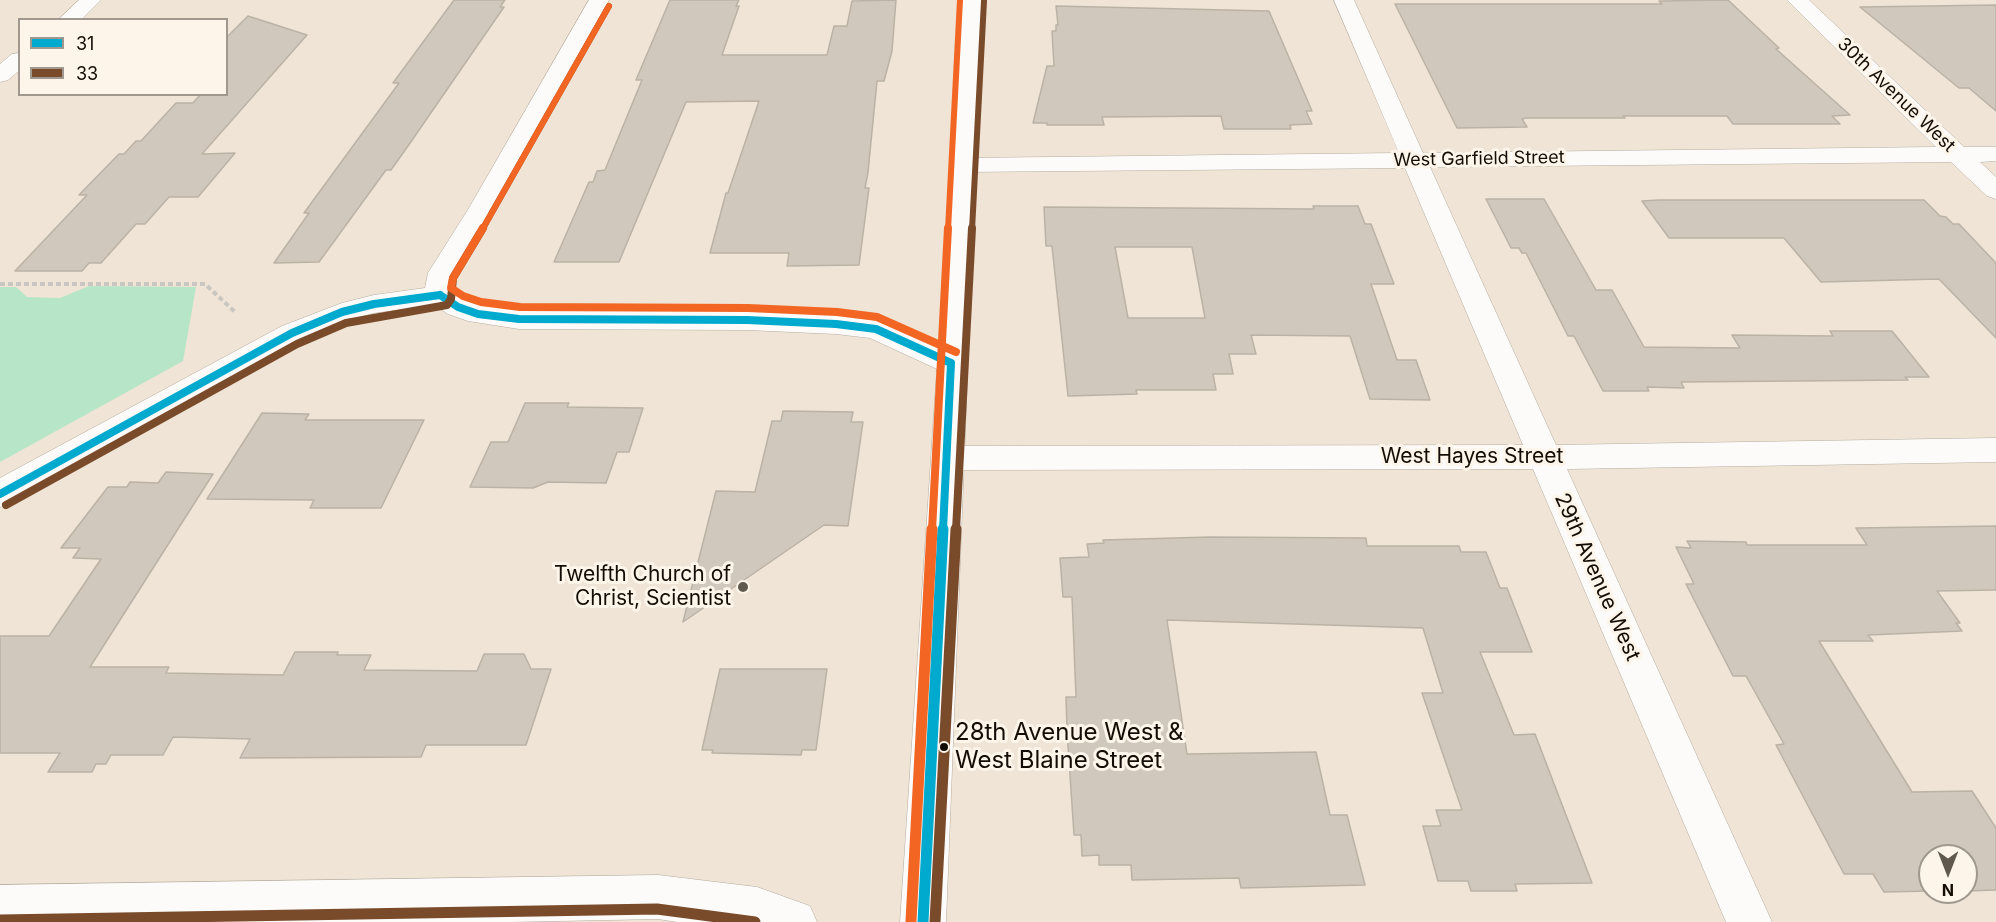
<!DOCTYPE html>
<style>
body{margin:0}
#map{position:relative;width:1996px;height:922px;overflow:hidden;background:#efe4d5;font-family:Inter,sans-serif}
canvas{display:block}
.legend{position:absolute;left:18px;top:18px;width:210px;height:78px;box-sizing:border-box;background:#fdf5ea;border:2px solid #a0988e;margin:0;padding:8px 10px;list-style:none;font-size:18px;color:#140d05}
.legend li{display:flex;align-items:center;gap:12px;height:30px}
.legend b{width:30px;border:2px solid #a0988e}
.north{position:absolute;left:1918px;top:844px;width:60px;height:60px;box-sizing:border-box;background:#fdf5ea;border:2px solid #a0988e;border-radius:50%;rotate:180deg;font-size:16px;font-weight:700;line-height:24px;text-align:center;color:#140d05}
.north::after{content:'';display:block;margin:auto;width:21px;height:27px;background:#61584e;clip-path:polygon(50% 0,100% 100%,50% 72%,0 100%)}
</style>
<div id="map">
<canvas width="1996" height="922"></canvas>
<ul class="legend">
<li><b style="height:8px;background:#00a9ce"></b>31</li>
<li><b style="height:8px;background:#7a4b2a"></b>33</li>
</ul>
<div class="north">N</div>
</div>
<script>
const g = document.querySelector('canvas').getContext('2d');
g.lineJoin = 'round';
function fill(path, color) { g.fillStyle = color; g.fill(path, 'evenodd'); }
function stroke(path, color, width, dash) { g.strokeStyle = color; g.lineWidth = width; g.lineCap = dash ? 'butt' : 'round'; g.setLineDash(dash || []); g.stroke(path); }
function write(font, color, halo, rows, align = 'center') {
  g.font = font + ' Inter,sans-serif'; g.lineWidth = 6; g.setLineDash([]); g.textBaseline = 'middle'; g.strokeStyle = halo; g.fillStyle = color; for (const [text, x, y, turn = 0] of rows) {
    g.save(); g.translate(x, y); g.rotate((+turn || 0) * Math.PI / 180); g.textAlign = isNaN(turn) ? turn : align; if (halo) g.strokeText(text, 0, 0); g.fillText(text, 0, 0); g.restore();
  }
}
const green = new Path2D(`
 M89,286l107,1 -13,74 -183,101v-175h16l11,10 33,1z`);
const building = new Path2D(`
 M454,0h51l-5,7h4l-96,139 -17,24h-5l-67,92 -45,1 35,-50h-5l95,-130h-6z
 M670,0h69l-3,6h3l-17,49h105l7,-29h13l5,-25 44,-1 -4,51 -8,30h-7l-9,91 -3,16h4l-10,77 -72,1 2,-13h-79l16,-60h2l31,-92 -73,1 -67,160h-65l35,-80h4l4,-11 8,-1 37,-90h-6z
 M1728,0l51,48 -3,1 74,66 -18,1 8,8h-107l-6,-8h-104l2,2h-99l-4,1 5,8 -70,1 -62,-124h267l-3,-3z
 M1996,5v106l-27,-23h-10l-99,-81z
 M1056,6l213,5 43,100h-6l6,13 -22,1 1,4h-67l-3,-13 -119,1 2,8h-57v-2h-14l14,-57h7l-2,-35h4v-6h2z
 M248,16l59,19 -105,119 33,-1 -37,44h-29l-24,27h-9l-35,39h-12l-7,8h-67l72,-76h-8l40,-41h5l12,-13h5l35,-38h17l8,-9h25v-56z
 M1486,199h58l52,91h16l32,57 96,1 -8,-13 101,1 -3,-5h62l37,46h-24l3,3 -227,2 3,6 -37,-1 2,4h-46l-29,-55h-6l-42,-83h-4l-3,-5h-8z
 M1659,200h265l16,16 6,1 7,7h6l37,39v75l-57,-59 -118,3 -37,-44h-115l-27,-37z
 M1313,206h45l7,18h6l23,60h-23l26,76h19l14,40 -60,-1 -20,-63 -99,-1 5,19h-27l4,20h-20l3,16h-80l1,4 -69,2 -16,-150h-6l-2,-39 270,2zM1115,247h77l13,71h-77z
 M525,403h44l-2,4 76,1 -14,44h-12l-11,31 -58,-1 -15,6 -63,-1 21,-45h17z
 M783,411l70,1 -2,10h12l-15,104 -24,-1 -141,97 33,-131 39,1 17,-71h9z
 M262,413l47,1 -4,6h119l-43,88h-71l4,-8 -107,-1z
 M166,472l47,2 -123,193h79l-3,6 117,2 12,-23h43l-1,3h34l-7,15 113,1 7,-17h40l7,15h20l-25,76h-100l-5,12 -181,1 10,-19 -77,-2 -10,18h-52l-5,9h-10l-4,8h-44l12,-19h-60v-117h49l52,-77 -28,-1 7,-10h-19l47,-61h19l3,-5 28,1z
 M1996,526v64l-59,1 23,32h-4l6,8 -94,4 5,6h-54l93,151 60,-1 24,37v62l-30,1v-35h-36v35l-46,1 -11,-18h-29l-68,-129 8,-1 -38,-68h-13l-47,-92h8l-18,-37 15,1 -4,-7 59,1 1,3h120l-11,-17z
 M1210,537l156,1 1,8h92l2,6h25l14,36h7l25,64h-52l34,83 21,-1 57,149 -77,1 2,7h-46l-3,-10h-30l-15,-55h18l-5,-16h26l-40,-117h21l-20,-65 -256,-8 20,134 129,-2 14,63h17l18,70 -124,3 -2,-10 -107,2 -1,-15h-32v-10l-17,1 -1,-21h-7l-7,-105 -1,-33h10l-4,-100h-9l-3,-39 29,-1 -2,-13 17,-1 -1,-3z
 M720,669h107l-11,81h-14l-1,5 -89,-2 1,-3h-11z`);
const path = new Path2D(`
 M0,284h205l30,28`);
const minor = new Path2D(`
 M79,0h22l-20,20h-23z
 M1334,0h20l69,153 513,-6 -149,-147h22l155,147h32v14l-16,1 16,15v22l-9,-3 -36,-34 -521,5 126,278 440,-7v24l-429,7 205,453h-46l-193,-453 -585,1 -12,-3 -4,-9 4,-9 12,-3 575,-1 -118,-277 -443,4 -9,-2 -3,-5 3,-5 9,-2 437,-5z
 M20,53v17l-12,10 -8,2v-18l12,-10z`);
const tertiary = new Path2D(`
 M589,0h20l-114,208 -39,65 -4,11 1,7c22,14 41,15 66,18l228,1 89,4 50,8 53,23 23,-345h20l-36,922h-46l37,-553 -67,-31 -34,-4 -89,-4 -228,-1 -51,-8 -20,-7 -13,-9 -61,8 -23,6 -49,21 -290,163 -12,4v-29l282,-152 60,-23 32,-8 51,-7 3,-15 41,-65z`);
const secondary = new Path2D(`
 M658,875l99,12 53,19 7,16h-140l-19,-3 -149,3h-509v-37z`);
const bus1Far1 = new Path2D(`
 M440,295l18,12 20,7 41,5 228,1 89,4 40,5 75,34
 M0,494l292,-161 50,-21 32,-8 66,-9
 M943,530l8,-167`);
const bus1 = new Path2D(`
 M923,922l20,-393`);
const bus2Far2 = new Path2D(`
 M482,230l127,-224
 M972,230l12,-229`);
const bus2Far1 = new Path2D(`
 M6,505l291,-161 49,-21 101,-18 4,-6 2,-21 30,-50
 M956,530l16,-302`);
const bus2 = new Path2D(`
 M0,920l657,-11 98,13
 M935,922l21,-393`);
const bus3Far2 = new Path2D(`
 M482,230l127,-224
 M948,230l12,-230`);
const bus3Far1 = new Path2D(`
 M483,228l-30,50 -2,10 12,8 18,6 39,5 228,1 89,4 40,5 79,35
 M932,530l16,-302`);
const bus3 = new Path2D(`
 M911,921l21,-392`);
const markers = [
 [743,587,6,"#61584e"],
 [944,747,5,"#140d05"]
];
const farStreetnames = [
 ["30th Avenue West",1896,95,44],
 ["West Garfield Street",1479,159,-1]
];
const streetNames = [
 ["West Hayes Street",1472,457],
 ["29th Avenue West",1597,577,66]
];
const poiNames = [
 ["Twelfth Church of",731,575],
 ["Christ, Scientist",731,599]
];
const nearBusnames = [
 ["28th Avenue West &",955,733],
 ["West Blaine Street",955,761]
];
fill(green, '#b6e6c7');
fill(building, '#d1c8bd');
stroke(building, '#bbb2a6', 1.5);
stroke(minor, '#b4aca0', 1);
stroke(tertiary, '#b4aca0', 1);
stroke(secondary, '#b4aca0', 1);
stroke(path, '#cac7c2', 4, [5, 3]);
fill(minor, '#fdfbf9');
fill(tertiary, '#fdfbf9');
fill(secondary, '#fdfbf9');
stroke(bus1Far1, '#00a9ce', 8);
stroke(bus1, '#00a9ce', 11);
stroke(bus2Far2, '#7a4b2a', 6);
stroke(bus2Far1, '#7a4b2a', 8);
stroke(bus2, '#7a4b2a', 11);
stroke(bus3Far2, '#f26522', 6);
stroke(bus3Far1, '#f26522', 8);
stroke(bus3, '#f26522', 11);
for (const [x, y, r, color] of markers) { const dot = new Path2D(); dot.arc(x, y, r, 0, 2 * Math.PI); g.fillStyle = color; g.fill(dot); stroke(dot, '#fdf5ea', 2); }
write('18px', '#140d05', '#fdf5ea', farStreetnames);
write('21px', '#140d05', '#fdf5ea', streetNames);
write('21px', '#140d05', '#fdf5ea', poiNames, 'right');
write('24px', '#140d05', '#fdf5ea', nearBusnames, 'left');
</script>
